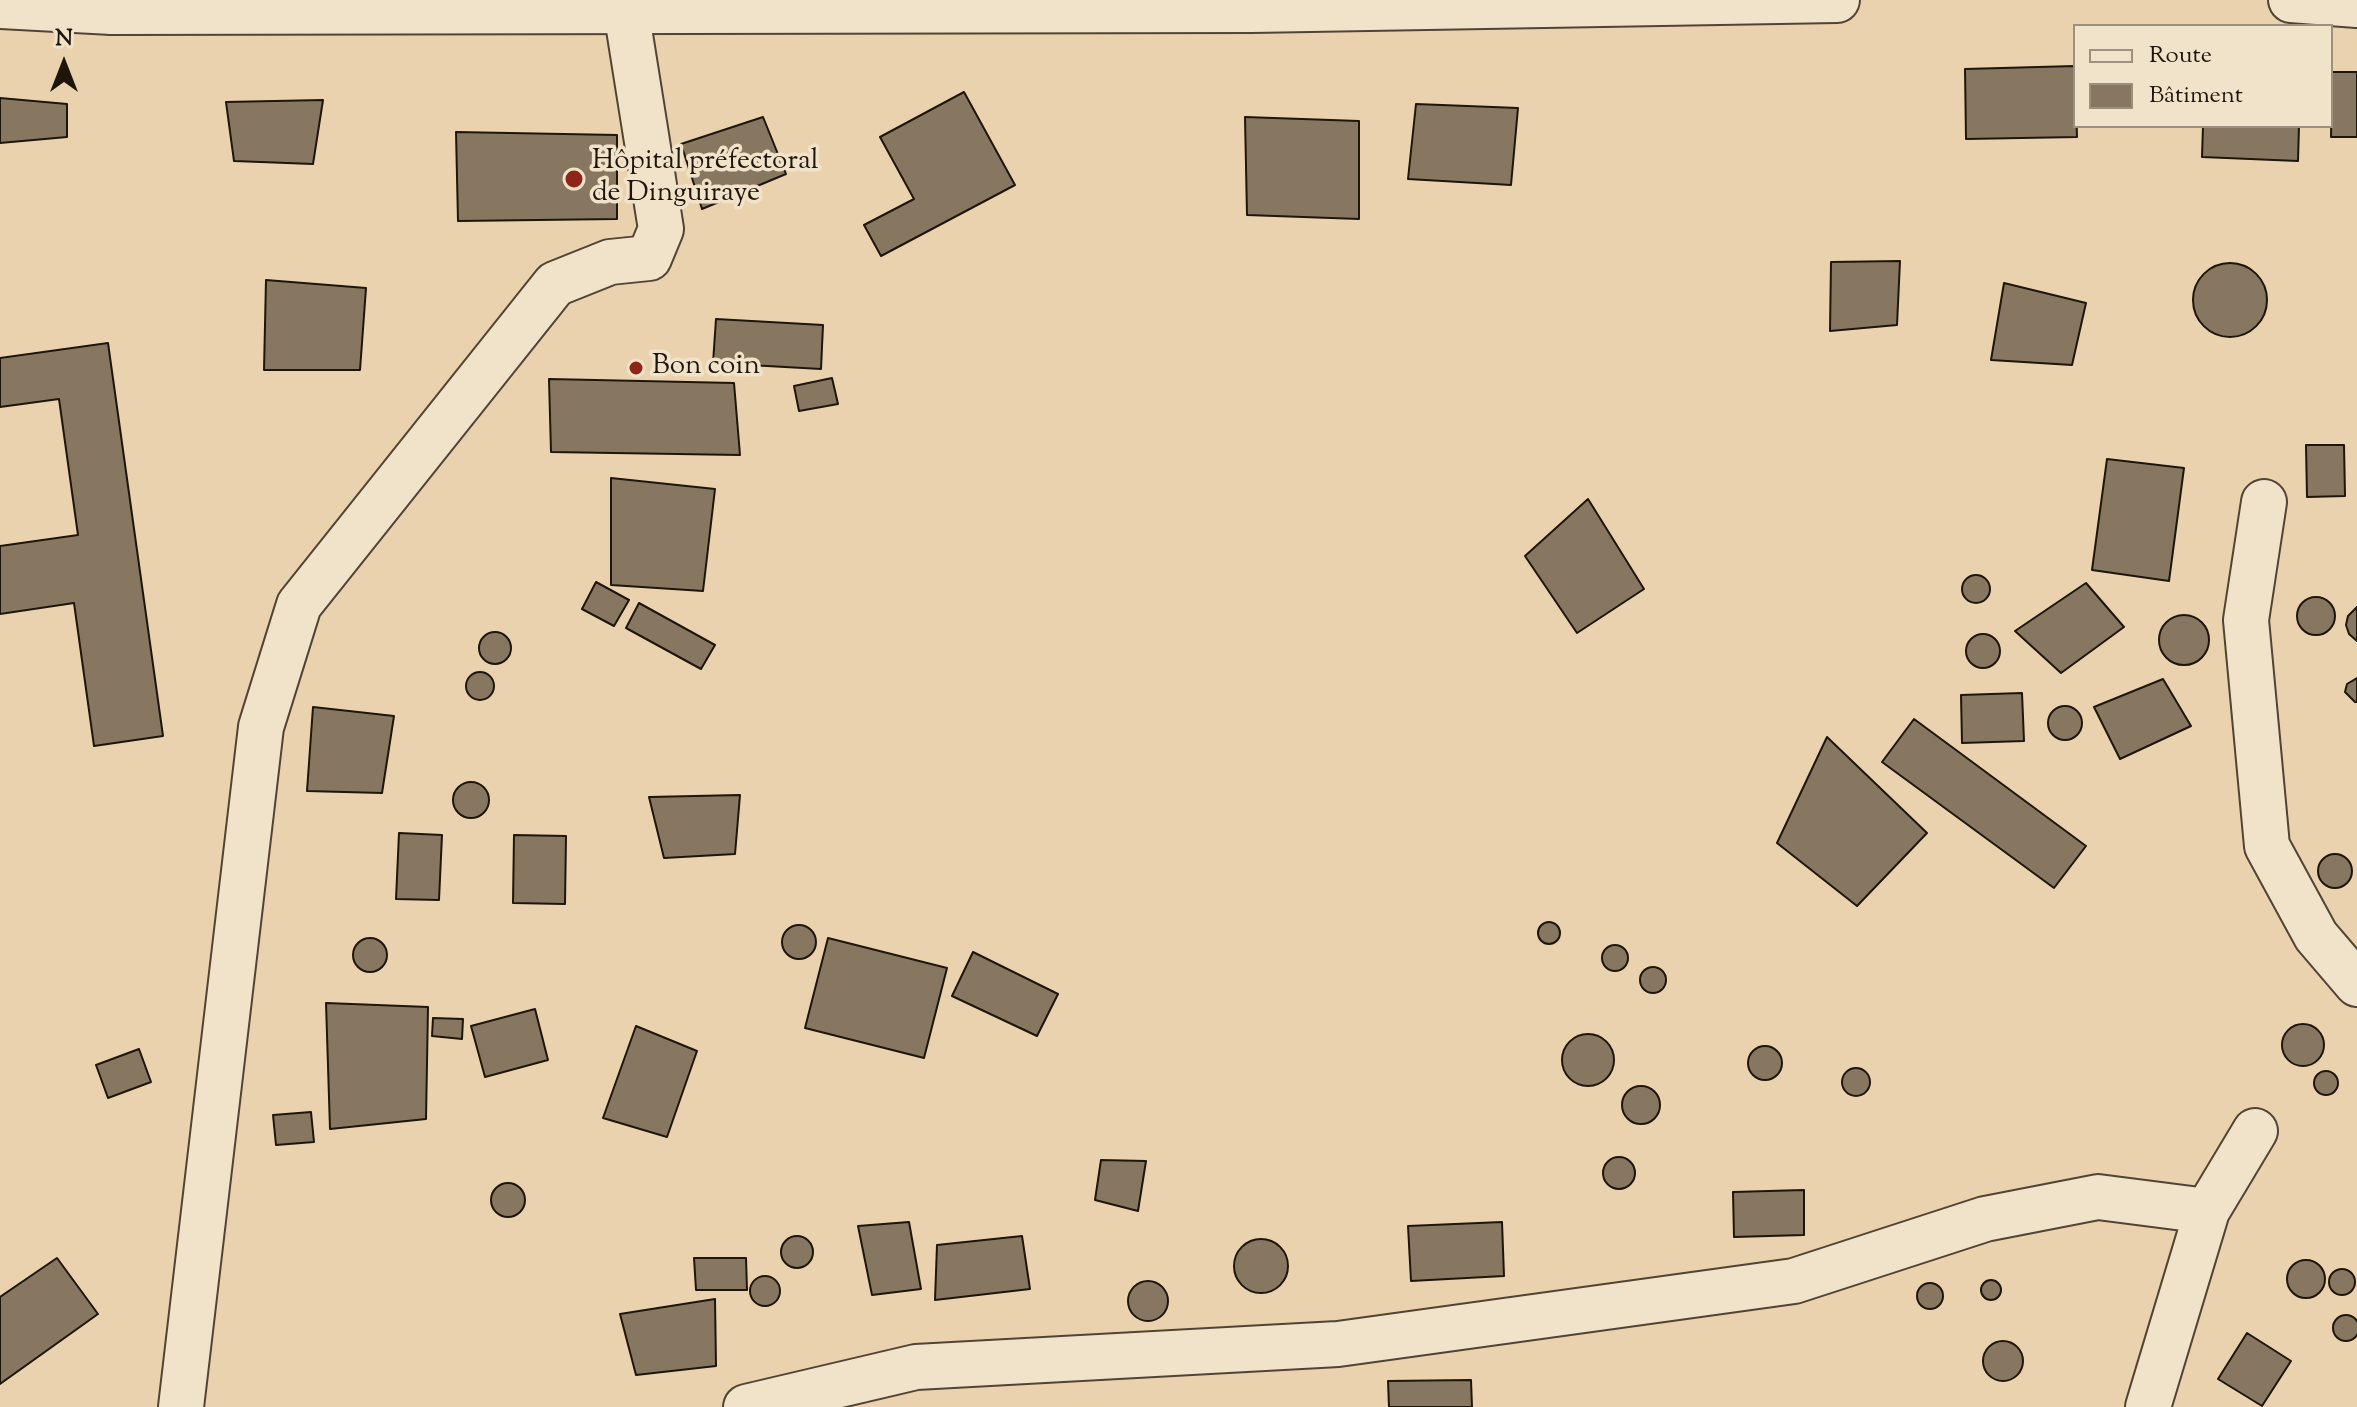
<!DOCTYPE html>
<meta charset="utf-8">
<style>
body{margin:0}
#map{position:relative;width:2357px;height:1407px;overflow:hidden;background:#ead2ae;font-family:"Sorts Mill Goudy",serif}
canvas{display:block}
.legend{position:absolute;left:2073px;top:24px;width:260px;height:104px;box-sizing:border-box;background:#f1e2ca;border:2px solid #9d907e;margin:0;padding:10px 14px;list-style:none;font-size:24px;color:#1e150b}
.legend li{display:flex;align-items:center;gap:16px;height:40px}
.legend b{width:40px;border:2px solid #9d907e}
.north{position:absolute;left:24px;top:24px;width:80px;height:80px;-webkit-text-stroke:6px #f1e2ca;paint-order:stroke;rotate:0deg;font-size:22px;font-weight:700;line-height:32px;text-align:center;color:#1e150b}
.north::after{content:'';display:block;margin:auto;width:28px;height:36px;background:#1e150b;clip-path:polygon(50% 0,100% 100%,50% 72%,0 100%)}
</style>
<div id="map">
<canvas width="2357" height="1407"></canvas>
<ul class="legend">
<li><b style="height:10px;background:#f1e2ca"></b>Route</li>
<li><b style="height:22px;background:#887760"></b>Bâtiment</li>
</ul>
<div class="north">N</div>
</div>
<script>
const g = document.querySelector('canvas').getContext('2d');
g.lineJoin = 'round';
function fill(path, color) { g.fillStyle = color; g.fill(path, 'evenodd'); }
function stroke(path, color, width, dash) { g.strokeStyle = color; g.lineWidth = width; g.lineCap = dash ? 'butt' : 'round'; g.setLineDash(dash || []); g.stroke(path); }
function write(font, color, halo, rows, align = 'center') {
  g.font = font + ' "Sorts Mill Goudy",serif'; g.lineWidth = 7; g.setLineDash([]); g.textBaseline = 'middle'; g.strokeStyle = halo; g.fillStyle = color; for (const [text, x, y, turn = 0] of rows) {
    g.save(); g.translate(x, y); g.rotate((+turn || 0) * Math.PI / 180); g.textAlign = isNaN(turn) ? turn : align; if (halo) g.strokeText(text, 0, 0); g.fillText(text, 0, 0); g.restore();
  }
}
const building = new Path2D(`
 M2075,66l2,71 -111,2 -1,-70z
 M2332,72h25v65h-26z
 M964,92l51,93 -134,71 -17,-31 50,-26 -34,-62z
 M0,98l67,6v33l-67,6z
 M323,100l-10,64 -79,-3 -8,-59z
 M1416,104l102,4 -7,77 -103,-6z
 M763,117l23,57 -84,35 -21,-65z
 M1245,117l114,4v98l-112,-4z
 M2203,126h96l-1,35 -96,-4z
 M456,132l161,3v84l-159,2z
 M1900,261l-3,64 -67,6 1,-69z
 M2193 300a37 37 0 1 1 74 0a37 37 0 1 1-74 0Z
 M266,280l100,8 -6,82h-96z
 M2004,283l82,20 -14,62 -81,-5z
 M716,319l107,6 -2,44 -108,-6z
 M108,343l55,393 -69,10 -20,-143 -74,11v-68l78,-11 -19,-136 -59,8v-49z
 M832,378l6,26 -39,7 -5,-25z
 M549,379l185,4 6,72 -189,-3z
 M2306,445h38l1,51 -38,1z
 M2107,459l77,9 -15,113 -77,-11z
 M611,478l104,11 -12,102 -92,-6z
 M1588,499l56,90 -67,44 -52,-77z
 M1962 589a14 14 0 1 1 28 0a14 14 0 1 1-28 0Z
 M596,582l33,18 -15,26 -32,-17z
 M2086,583l38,44 -63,46 -46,-42z
 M2297 616a19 19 0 1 1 38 0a19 19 0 1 1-38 0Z
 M639,603l76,42 -14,24 -75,-41z
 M2357,607v34l-8,-7 -3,-9 2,-9z
 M2159 640a25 25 0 1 1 50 0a25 25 0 1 1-50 0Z
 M479 648a16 16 0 1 1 32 0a16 16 0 1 1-32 0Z
 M1966 651a17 17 0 1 1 34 0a17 17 0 1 1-34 0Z
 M466 686a14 14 0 1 1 28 0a14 14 0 1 1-28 0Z
 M2357,678v24h-2l-10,-10 2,-8z
 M2163,679l28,47 -71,33 -26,-52z
 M2022,693l2,48 -62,2 -1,-48z
 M2048 723a17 17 0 1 1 34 0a17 17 0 1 1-34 0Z
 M313,707l81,9 -12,77 -75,-2z
 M1914,719l172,127 -32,42 -172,-126z
 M1827,737l100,96 -70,73 -80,-63z
 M453 800a18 18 0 1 1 36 0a18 18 0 1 1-36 0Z
 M740,795l-5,59 -71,4 -15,-61z
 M399,833l43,2 -3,65 -43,-1z
 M514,835l52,1 -1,68 -52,-1z
 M2318 871a17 17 0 1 1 34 0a17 17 0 1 1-34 0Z
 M1538 933a11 11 0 1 1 22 0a11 11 0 1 1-22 0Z
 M782 942a17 17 0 1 1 34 0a17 17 0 1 1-34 0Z
 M353 955a17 17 0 1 1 34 0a17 17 0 1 1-34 0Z
 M828,938l119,30 -23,90 -119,-30z
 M1602 958a13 13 0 1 1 26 0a13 13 0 1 1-26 0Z
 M973,952l85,42 -21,42 -85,-40z
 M1640 980a13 13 0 1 1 26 0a13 13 0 1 1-26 0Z
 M326,1003l102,4 -2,112 -96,10z
 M535,1009l13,51 -63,17 -14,-51z
 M433,1018l30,1 -1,20 -30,-3z
 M2282 1045a21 21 0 1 1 42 0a21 21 0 1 1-42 0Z
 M636,1026l61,25 -30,86 -64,-19z
 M1562 1060a26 26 0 1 1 52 0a26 26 0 1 1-52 0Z
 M1748 1063a17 17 0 1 1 34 0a17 17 0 1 1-34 0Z
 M139,1049l12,33 -43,16 -12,-33z
 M1842 1082a14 14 0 1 1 28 0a14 14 0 1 1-28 0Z
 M2314 1083a12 12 0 1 1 24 0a12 12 0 1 1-24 0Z
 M1622 1105a19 19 0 1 1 38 0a19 19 0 1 1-38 0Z
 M311,1112l3,30 -38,3 -3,-30z
 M1603 1173a16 16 0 1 1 32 0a16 16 0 1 1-32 0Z
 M1101,1160l45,1 -8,50 -43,-11z
 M491 1200a17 17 0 1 1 34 0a17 17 0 1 1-34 0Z
 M1804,1190v45l-70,2 -1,-45z
 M909,1222l12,67 -49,6 -14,-69z
 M1502,1222l2,54 -93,5 -3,-55z
 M1022,1236l8,53 -95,11 2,-55z
 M781 1252a16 16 0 1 1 32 0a16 16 0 1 1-32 0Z
 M1234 1266a27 27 0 1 1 54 0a27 27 0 1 1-54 0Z
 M57,1258l41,56 -98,70v-87z
 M694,1258h52l1,32h-51z
 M2287 1279a19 19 0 1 1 38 0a19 19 0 1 1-38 0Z
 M2329 1282a13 13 0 1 1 26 0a13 13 0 1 1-26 0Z
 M750 1291a15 15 0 1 1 30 0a15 15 0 1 1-30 0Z
 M1981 1290a10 10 0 1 1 20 0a10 10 0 1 1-20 0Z
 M1128 1301a20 20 0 1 1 40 0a20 20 0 1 1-40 0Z
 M1917 1296a13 13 0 1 1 26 0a13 13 0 1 1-26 0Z
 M715,1299l1,67 -80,9 -16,-61z
 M2333 1328a13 13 0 1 1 26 0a13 13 0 1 1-26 0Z
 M2247,1333l44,28 -29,45 -44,-27z
 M1983 1361a20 20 0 1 1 40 0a20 20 0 1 1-40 0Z
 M1471,1380l1,27h-83l-1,-26z`);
const minor = new Path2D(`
 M0,6l112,6
 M2264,502l-18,118 21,226 49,90 41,48
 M181,1407l80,-680 38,-122 256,-321 55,-22 39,-4 12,-29 -35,-219
 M746,1407l170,-40 422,-23 456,-63 191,-62 113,-22 109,14
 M2148,1407l59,-196 48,-80`);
const tertiary = new Path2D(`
 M113,0l-1,12 1140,-2 585,-10
 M2291,0l66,5`);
const markers = [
 [574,179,10,"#8f2418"],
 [636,368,8,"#8f2418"]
];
const poiNames = [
 ["Hôpital préfectoral",592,163],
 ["de Dinguiraye",592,195],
 ["Bon coin",652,368]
];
fill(building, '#887760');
stroke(building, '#1e150b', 2);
stroke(minor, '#514434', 48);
stroke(tertiary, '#514434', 48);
stroke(minor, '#f1e2ca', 44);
stroke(tertiary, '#f1e2ca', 44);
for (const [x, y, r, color] of markers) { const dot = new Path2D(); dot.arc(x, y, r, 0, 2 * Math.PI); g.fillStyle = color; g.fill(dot); stroke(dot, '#f1e2ca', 3); }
write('28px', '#1e150b', '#f1e2ca', poiNames, 'left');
</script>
